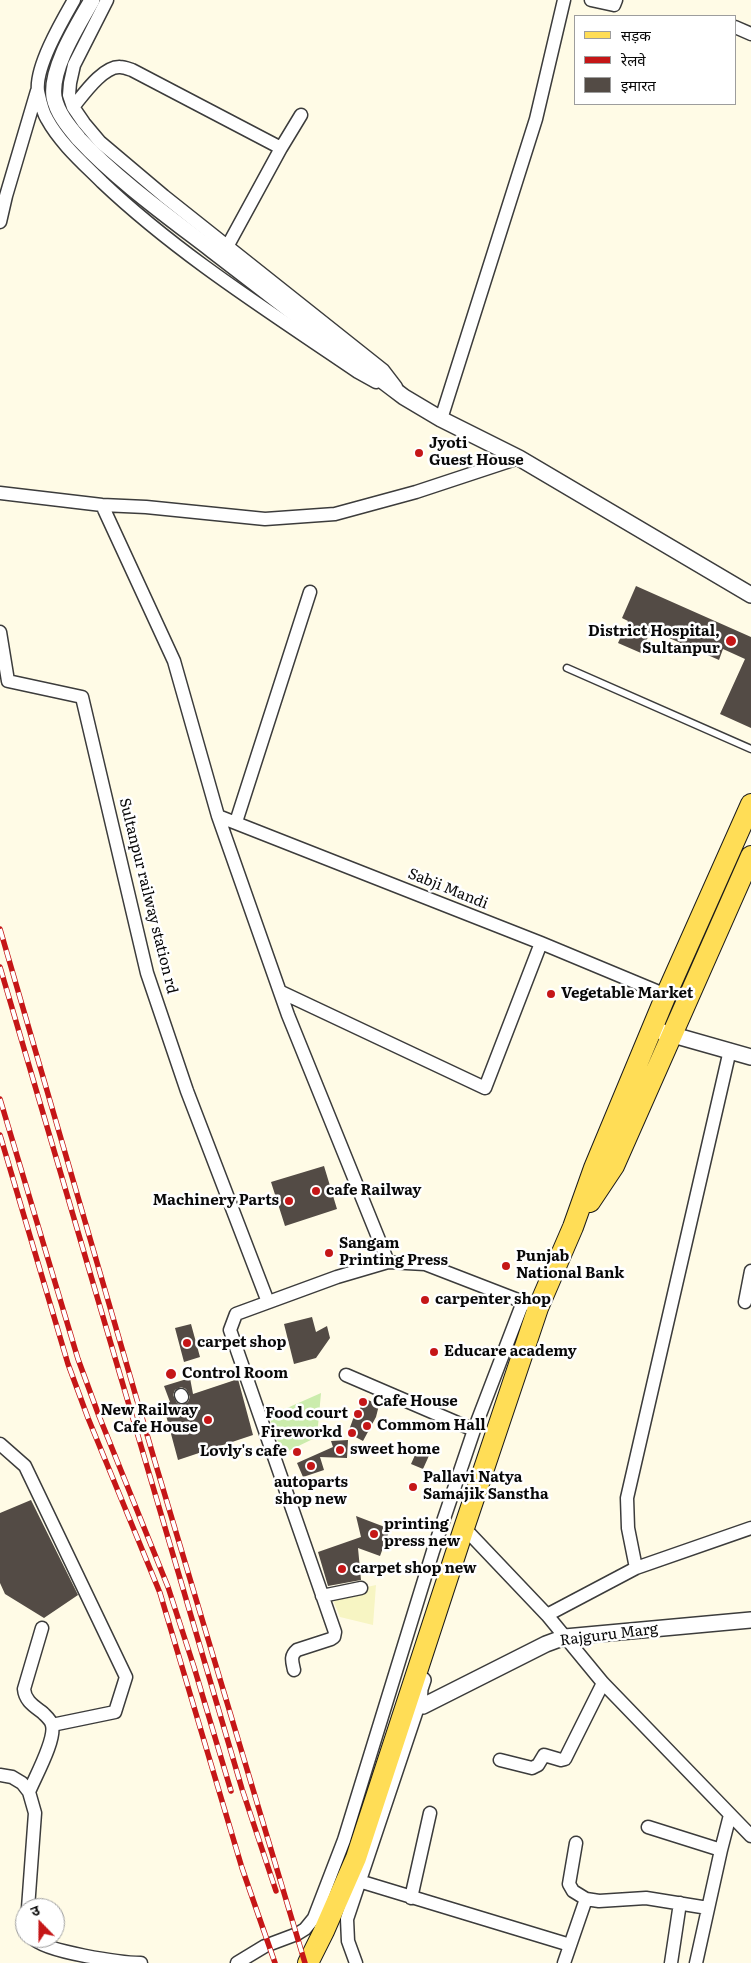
<!DOCTYPE html>
<meta charset="utf-8">
<style>
body{margin:0}
#map{position:relative;width:751px;height:1963px;overflow:hidden;background:#fffbe6;font-family:Literata,"Noto Sans Devanagari",serif}
canvas{display:block}
.legend{position:absolute;left:574px;top:15px;width:162px;height:90px;box-sizing:border-box;background:#fff;border:1px solid #9d9d9d;margin:0;padding:6px 9px;list-style:none;font-size:15px;color:#090909}
.legend li{display:flex;align-items:center;gap:10px;height:25px}
.legend b{width:25px;border:1px solid #9d9d9d}
.north{position:absolute;left:15px;top:1898px;width:50px;height:50px;box-sizing:border-box;background:#fff;border:1px solid #9d9d9d;border-radius:50%;rotate:338deg;font-size:14px;font-weight:700;line-height:20px;text-align:center;color:#090909}
.north::after{content:'';display:block;margin:auto;width:18px;height:22px;background:#c51617;clip-path:polygon(50% 0,100% 100%,50% 72%,0 100%)}
</style>
<div id="map">
<canvas width="751" height="1963"></canvas>
<ul class="legend">
<li><b style="height:6px;background:#ffdd56"></b>सड़क</li>
<li><b style="height:6px;background:#c51617"></b>रेलवे</li>
<li><b style="height:14px;background:#534b45"></b>इमारत</li>
</ul>
<div class="north">उ</div>
</div>
<script>
const g = document.querySelector('canvas').getContext('2d');
g.lineJoin = 'round';
function fill(path, color) { g.fillStyle = color; g.fill(path, 'evenodd'); }
function stroke(path, color, width, dash) { g.strokeStyle = color; g.lineWidth = width; g.lineCap = dash ? 'butt' : 'round'; g.setLineDash(dash || []); g.stroke(path); }
function write(font, color, halo, rows, align = 'center') {
  g.font = font + ' Literata,serif'; g.lineWidth = 5; g.setLineDash([]); g.textBaseline = 'middle'; g.strokeStyle = halo; g.fillStyle = color; for (const [text, x, y, turn = 0] of rows) {
    g.save(); g.translate(x, y); g.rotate((+turn || 0) * Math.PI / 180); g.textAlign = isNaN(turn) ? turn : align; if (halo) g.strokeText(text, 0, 0); g.fillText(text, 0, 0); g.restore();
  }
}
const farmland = new Path2D(`
 M376,1585l-3,40 -33,-8 -9,-22z`);
const green = new Path2D(`
 M321,1393l-4,44 -35,17 -13,-38z`);
const building = new Path2D(`
 M636,586l115,51v91l-31,-14 25,-55 -22,-10 -4,11 -68,-30 -10,23 -23,-10 10,-22 -6,-3z
 M324,1166l13,43 -52,17 -14,-44z
 M312,1317l4,15 11,-6 3,12 -14,20 -22,6 -10,-40z
 M191,1324l9,33 -16,5 -9,-34z
 M190,1378l3,16 45,-15 15,56 -75,25 -15,-56 7,-2 -6,-16zM181,1387l5,2 4,8 -2,5 -6,3 -5,-2 -4,-8 2,-5z
 M366,1399l13,6 -3,12 -13,24 -15,-8 5,-14z
 M348,1440l-1,18 -27,-1 4,13 -21,7 -6,-14 36,-16 -2,-6z
 M420,1444l12,5 -9,20 -12,-5z
 M31,1500l47,95 -34,23 -39,-24 -5,-11v-70z
 M356,1516l34,13 -10,27 -22,-8 3,32 -33,6 -10,-34 43,-15z`);
const service = new Path2D(`
 M567,668l184,81`);
const minor = new Path2D(`
 M74,0c-12,21 -39,67 -36,91 2,9 4,20 9,28 13,24 36,44 55,63 77,73 168,130 256,190l18,10
 M107,0l-33,65 -4,18 -1,12 4,12 11,16 16,19 64,54 219,174 13,17
 M591,0l23,5 2,-5
 M735,27l16,7
 M73,107c10,-12 30,-41 47,-40 4,0 9,2 12,3l149,78 -54,99
 M281,148l20,-33
 M0,222l6,-26 31,-105
 M441,419l95,-300 28,-119
 M0,493l102,12 44,2 119,12 70,-5 81,-22 103,-34
 M102,505l72,156 44,155 70,199 100,247
 M0,632l8,49 74,16 65,276 40,118 81,211
 M218,816l323,127 125,52
 M236,822l74,-230
 M281,992l204,96 56,-145
 M745,1302l6,-31
 M346,1375l128,55
 M181,1395l1,2
 M0,1444l25,22 101,211 -11,35 -63,13
 M470,1534l77,81 56,68 148,153
 M636,1568l-8,-40 -1,-30 103,-448
 M322,1596l39,-8
 M547,1615l89,-47 115,-40
 M294,1670c-2,-9 -4,-14 3,-20l34,-11 3,-2 1,-5 -105,-302 6,-16 101,-37 51,-15 37,2 106,41
 M500,1760l32,8 6,-3 6,-10 17,5 4,-1 38,-76
 M0,1775l12,2 10,6 7,9 6,21 -7,95
 M29,1792c6,-15 27,-52 23,-67 -1,-5 -5,-8 -9,-12 -9,-7 -18,-12 -19,-24l18,-61
 M648,1827l73,23
 M576,1843l-7,41 4,7 13,8 13,2 47,-3 62,10
 M359,1881l211,64
 M411,1898l19,-85
 M33,1938c12,14 89,25 108,25
 M237,1963l28,-17 32,-12 8,-5 9,-11 30,-78 89,-289 41,-121 49,-128
 M356,1963l-8,-22 -1,-22 72,-215
 M564,1963l22,-64
 M671,1963l9,-60
 M696,1963l25,-113 9,-35`);
const tertiary = new Path2D(`
 M92,0c-14,25 -42,68 -38,97 3,16 15,30 25,42 37,40 90,78 133,111 64,49 128,99 192,147l37,22 78,39 232,137
 M652,1029l99,28
 M423,1680l-3,9 -1,15 4,2 123,-62 19,-7 186,-17`);
const primary = new Path2D(`
 M590,1202l24,-36 137,-310
 M308,1963l16,-32 32,-73 107,-327 75,-223 35,-81 21,-59 72,-173 85,-191`);
const rail = new Path2D(`
 M0,929l155,533 150,501
 M0,967l242,822 34,102
 M0,1099l78,260 21,57 69,171 26,80 37,124
 M0,1135l68,229 20,54 72,175 82,275 33,95`);
const markers = [
 [419,453,5,"#c51617"],
 [731,641,6,"#c51617"],
 [551,994,5,"#c51617"],
 [316,1191,5,"#c51617"],
 [289,1201,5,"#c51617"],
 [329,1253,5,"#c51617"],
 [506,1266,5,"#c51617"],
 [425,1300,5,"#c51617"],
 [187,1343,5,"#c51617"],
 [434,1352,5,"#c51617"],
 [171,1374,6,"#c51617"],
 [363,1402,5,"#c51617"],
 [358,1414,5,"#c51617"],
 [208,1420,5,"#c51617"],
 [367,1426,5,"#c51617"],
 [352,1433,5,"#c51617"],
 [340,1450,5,"#c51617"],
 [297,1452,5,"#c51617"],
 [311,1466,5,"#c51617"],
 [413,1487,5,"#c51617"],
 [374,1534,5,"#c51617"],
 [342,1569,5,"#c51617"]
];
const poiNames = [
 ["Jyoti",429,444],
 ["Guest House",429,461],
 ["District Hospital,",720,632,"right"],
 ["Sultanpur",720,649,"right"],
 ["Vegetable Market",561,994],
 ["cafe Railway",326,1191],
 ["Machinery Parts",279,1201,"right"],
 ["Sangam",339,1244],
 ["Printing Press",339,1261],
 ["Punjab",516,1257],
 ["National Bank",516,1274],
 ["carpenter shop",435,1300],
 ["carpet shop",197,1343],
 ["Educare academy",444,1352],
 ["Control Room",182,1374],
 ["Cafe House",373,1402],
 ["New Railway",198,1411,"right"],
 ["Cafe House",198,1428,"right"],
 ["Food court",348,1414,"right"],
 ["Commom Hall",377,1426],
 ["Fireworkd",342,1433,"right"],
 ["sweet home",350,1450],
 ["Lovly's cafe",287,1452,"right"],
 ["Pallavi Natya",423,1478],
 ["Samajik Sanstha",423,1495],
 ["autoparts",311,1483,"center"],
 ["shop new",311,1500,"center"],
 ["printing",384,1525],
 ["press new",384,1542],
 ["carpet shop new",352,1569]
];
const streetNames = [
 ["Sabji Mandi",448,889,22],
 ["Sultanpur railway station rd",148,896,76],
 ["Rajguru Marg",609,1635,-7]
];
fill(farmland, '#f7f5c3');
fill(green, '#cbecac');
fill(building, '#534b45');
stroke(service, '#3c3c3c', 9);
stroke(minor, '#3c3c3c', 15);
stroke(tertiary, '#3c3c3c', 18);
stroke(primary, '#1a1a1a', 22);
stroke(service, '#fff', 6);
stroke(minor, '#fff', 12);
stroke(tertiary, '#fff', 15);
stroke(primary, '#ffdd56', 20);
stroke(rail, '#c51617', 5.5);
stroke(rail, '#fff', 4, [11]);
for (const [x, y, r, color] of markers) { const dot = new Path2D(); dot.arc(x, y, r, 0, 2 * Math.PI); g.fillStyle = color; g.fill(dot); stroke(dot, '#fff', 2); }
write('bold 15px', '#090909', '#fff', poiNames, 'left');
write('15px', '#090909', '#fff', streetNames);
</script>
